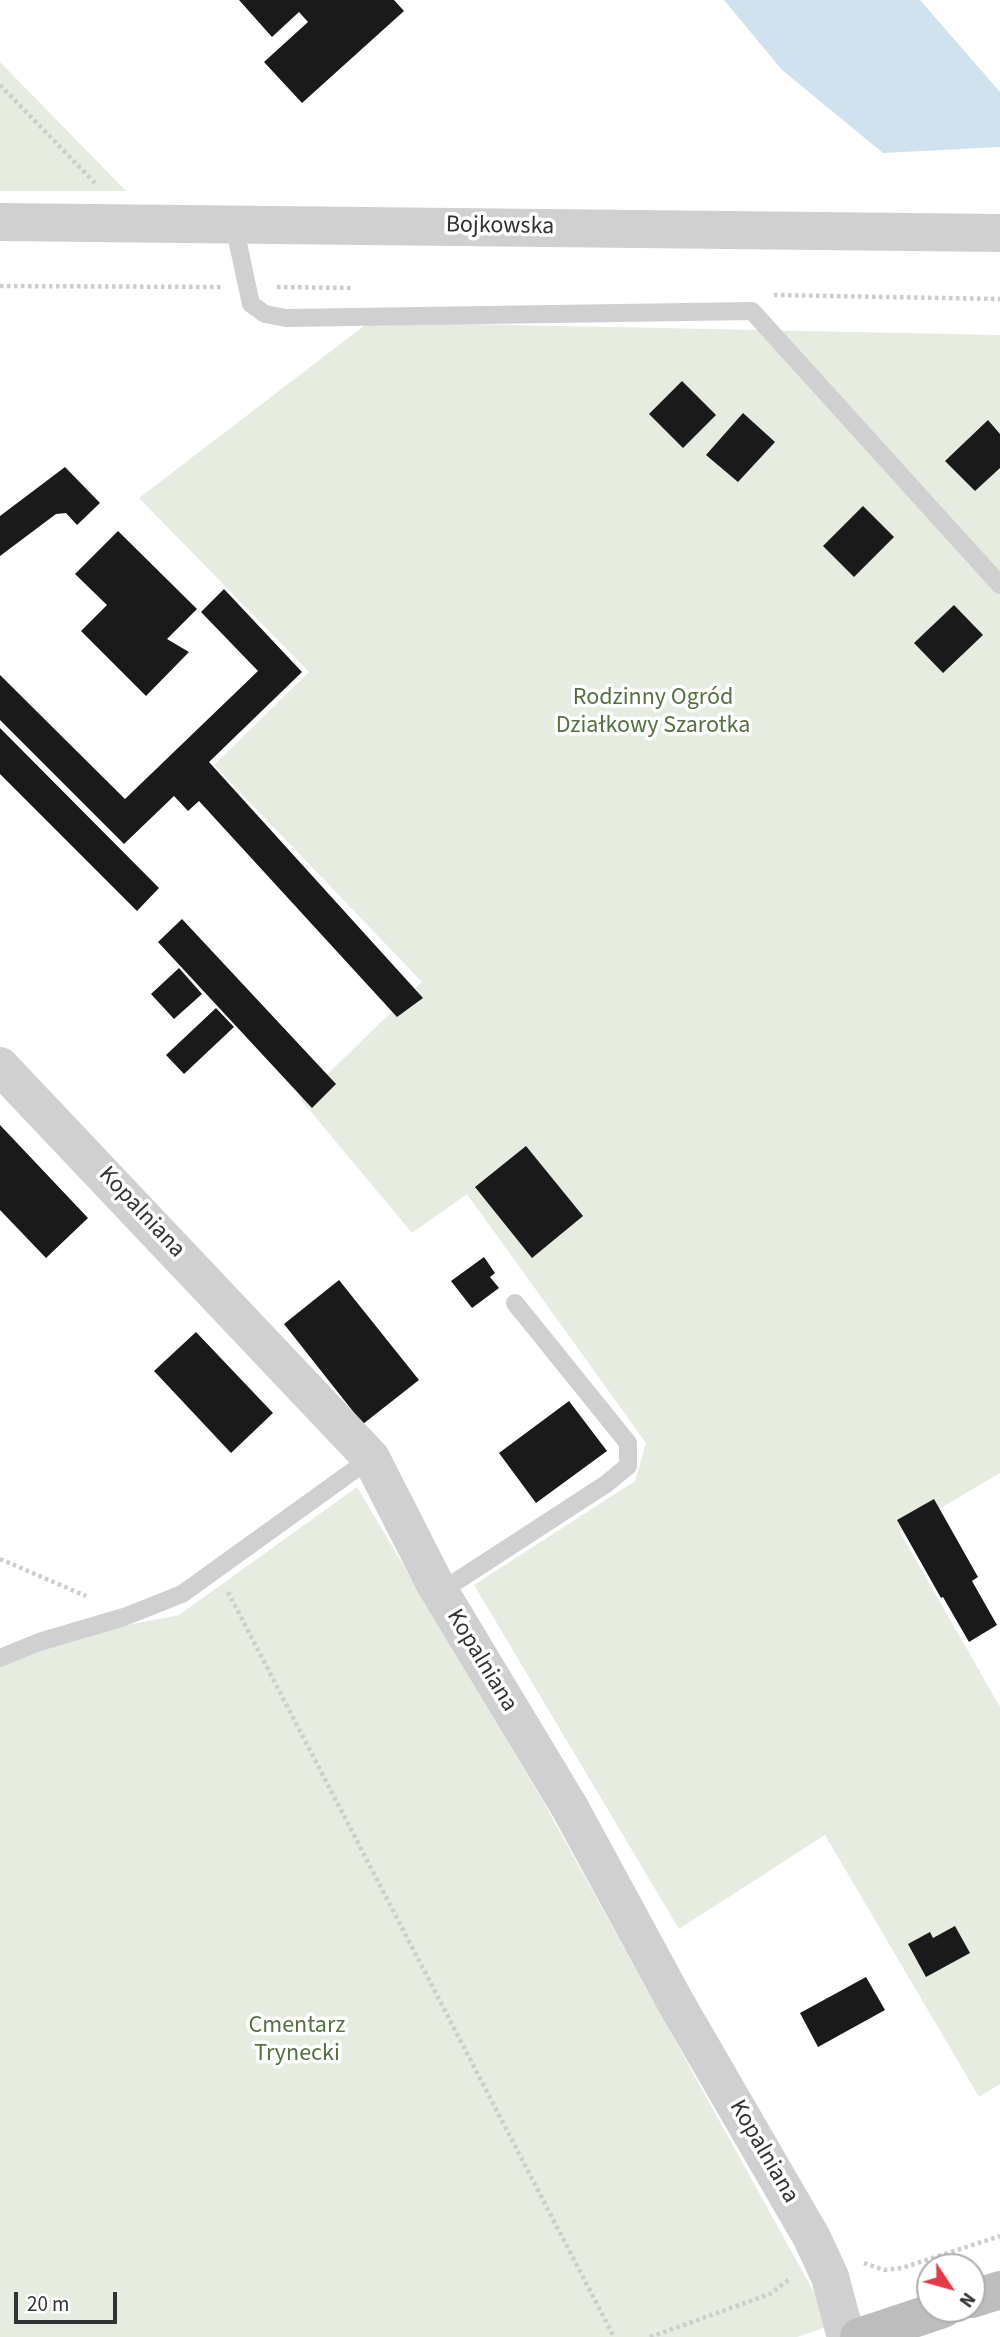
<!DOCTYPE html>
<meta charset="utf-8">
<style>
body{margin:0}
#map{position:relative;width:1000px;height:2337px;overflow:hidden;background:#fff;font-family:"Source Sans 3",sans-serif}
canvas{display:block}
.north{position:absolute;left:916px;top:2253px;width:70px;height:70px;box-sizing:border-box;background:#fff;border:2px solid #adadad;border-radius:50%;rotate:126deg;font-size:19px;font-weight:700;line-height:28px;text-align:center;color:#333}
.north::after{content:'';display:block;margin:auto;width:24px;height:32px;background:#e63946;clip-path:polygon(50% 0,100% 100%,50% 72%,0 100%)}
.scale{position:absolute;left:14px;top:2292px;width:103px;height:32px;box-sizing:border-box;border:4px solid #333;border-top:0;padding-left:9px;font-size:21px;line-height:24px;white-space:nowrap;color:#333;-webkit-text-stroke:5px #fff;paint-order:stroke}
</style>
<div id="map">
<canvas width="1000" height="2337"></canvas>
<div class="north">N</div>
<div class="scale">20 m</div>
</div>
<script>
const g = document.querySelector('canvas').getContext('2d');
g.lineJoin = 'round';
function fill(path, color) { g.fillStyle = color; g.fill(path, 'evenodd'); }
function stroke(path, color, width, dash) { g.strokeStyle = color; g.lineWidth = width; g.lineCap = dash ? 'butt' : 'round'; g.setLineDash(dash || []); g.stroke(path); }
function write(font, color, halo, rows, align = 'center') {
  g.font = font + ' "Source Sans 3",sans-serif'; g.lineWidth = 7; g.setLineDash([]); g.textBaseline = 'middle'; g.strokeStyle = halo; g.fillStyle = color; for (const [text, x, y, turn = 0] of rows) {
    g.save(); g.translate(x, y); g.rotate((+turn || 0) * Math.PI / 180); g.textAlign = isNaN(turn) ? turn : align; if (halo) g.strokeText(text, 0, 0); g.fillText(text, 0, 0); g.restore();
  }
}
const green = new Path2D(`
 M0,62l126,129h-126z
 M369,322l631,13v1138l-100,59 100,175v377l-21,13 -154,-262 -146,94 -205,-344 161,-104 11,-38 -179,-249 -55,39 -111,-133 121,-118 -208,-217 95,-93 -170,-174z
 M357,1487l187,316 288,522 -35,12h-797v-679l39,-16 140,-27z`);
const water = new Path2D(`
 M724,0h196l80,92v55l-117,6 -101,-83z`);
const building = new Path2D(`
 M239,0h155l10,11 -102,92 -38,-41 44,-40 -9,-10 -27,25z
 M682,381l34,34 -33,33 -34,-34z
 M743,413l32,29 -37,40 -32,-27z
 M988,420l12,14v34l-25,23 -30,-30z
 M65,467l35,36 -23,22 -11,-12 -10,1 -56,42v-40z
 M863,506l31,31 -40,40 -31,-31z
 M118,531l79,78 -30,30 22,13 -43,44 -65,-65 26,-26 -32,-31z
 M224,589l78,83 -93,90 214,236 -26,19 -198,-216 -11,10 -14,-15 -50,48 -124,-124v-45l125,124 133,-128 -57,-59z
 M954,605l29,30 -40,38 -29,-30z
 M0,728l159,160 -22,23 -137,-137z
 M182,919l154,165 -24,24 -154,-166z
 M179,968l23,26 -28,25 -23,-25z
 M216,1008l18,19 -50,47 -18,-19z
 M0,1125l88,93 -42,40 -46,-48z
 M526,1146l57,70 -51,42 -57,-71z
 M484,1257l11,16 -5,4 9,11 -27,20 -21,-27z
 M339,1280l80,100 -56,44 -79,-100z
 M196,1332l77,81 -42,40 -77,-82z
 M569,1401l38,50 -71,52 -37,-50z
 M934,1499l44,78 -6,4 25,44 -28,17 -26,-45 -2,1 -44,-78z
 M955,1926l15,27 -44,24 -18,-33 22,-12 3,6z
 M866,1977l19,33 -67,37 -18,-34z`);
const path = new Path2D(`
 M0,85l97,100
 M0,286l223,1
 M277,287l76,1
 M774,295l226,4
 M0,1559l86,37
 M228,1592l386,745
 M864,2263l20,7 18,-2 98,-32
 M650,2337l120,-43 21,-16`);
const service = new Path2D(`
 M234,225l17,79 14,10 21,4 466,-7 248,274
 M440,1592l166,-108 22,-18v-23l-113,-140
 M0,1658l39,-16 85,-25 58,-23 189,-136`);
const tertiary = new Path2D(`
 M0,222l1000,11
 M0,1066l371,392 63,124 136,226 107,197 135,233 18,39 16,60`);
const secondary = new Path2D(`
 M972,2299l28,-9
 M859,2337l84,-28`);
const streetNames = [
 ["Bojkowska",500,227,1],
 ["Kopalniana",141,1213,47],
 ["Kopalniana",481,1661,59],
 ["Kopalniana",763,2152,60]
];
const parkNames = [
 ["Rodzinny Ogród",653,699],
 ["Działkowy Szarotka",653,727],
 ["Cmentarz",297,2027],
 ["Trynecki",297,2055]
];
fill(green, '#e6ecdf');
fill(water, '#cfe2ee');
fill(building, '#1a1a1a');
stroke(path, '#cdcdcd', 4.5, [3.5, 3.5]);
stroke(service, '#d0d0d0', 18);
stroke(tertiary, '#d0d0d0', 38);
stroke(secondary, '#bdbdbd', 38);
write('24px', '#333', '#fff', streetNames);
write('24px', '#56703f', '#fff', parkNames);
</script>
